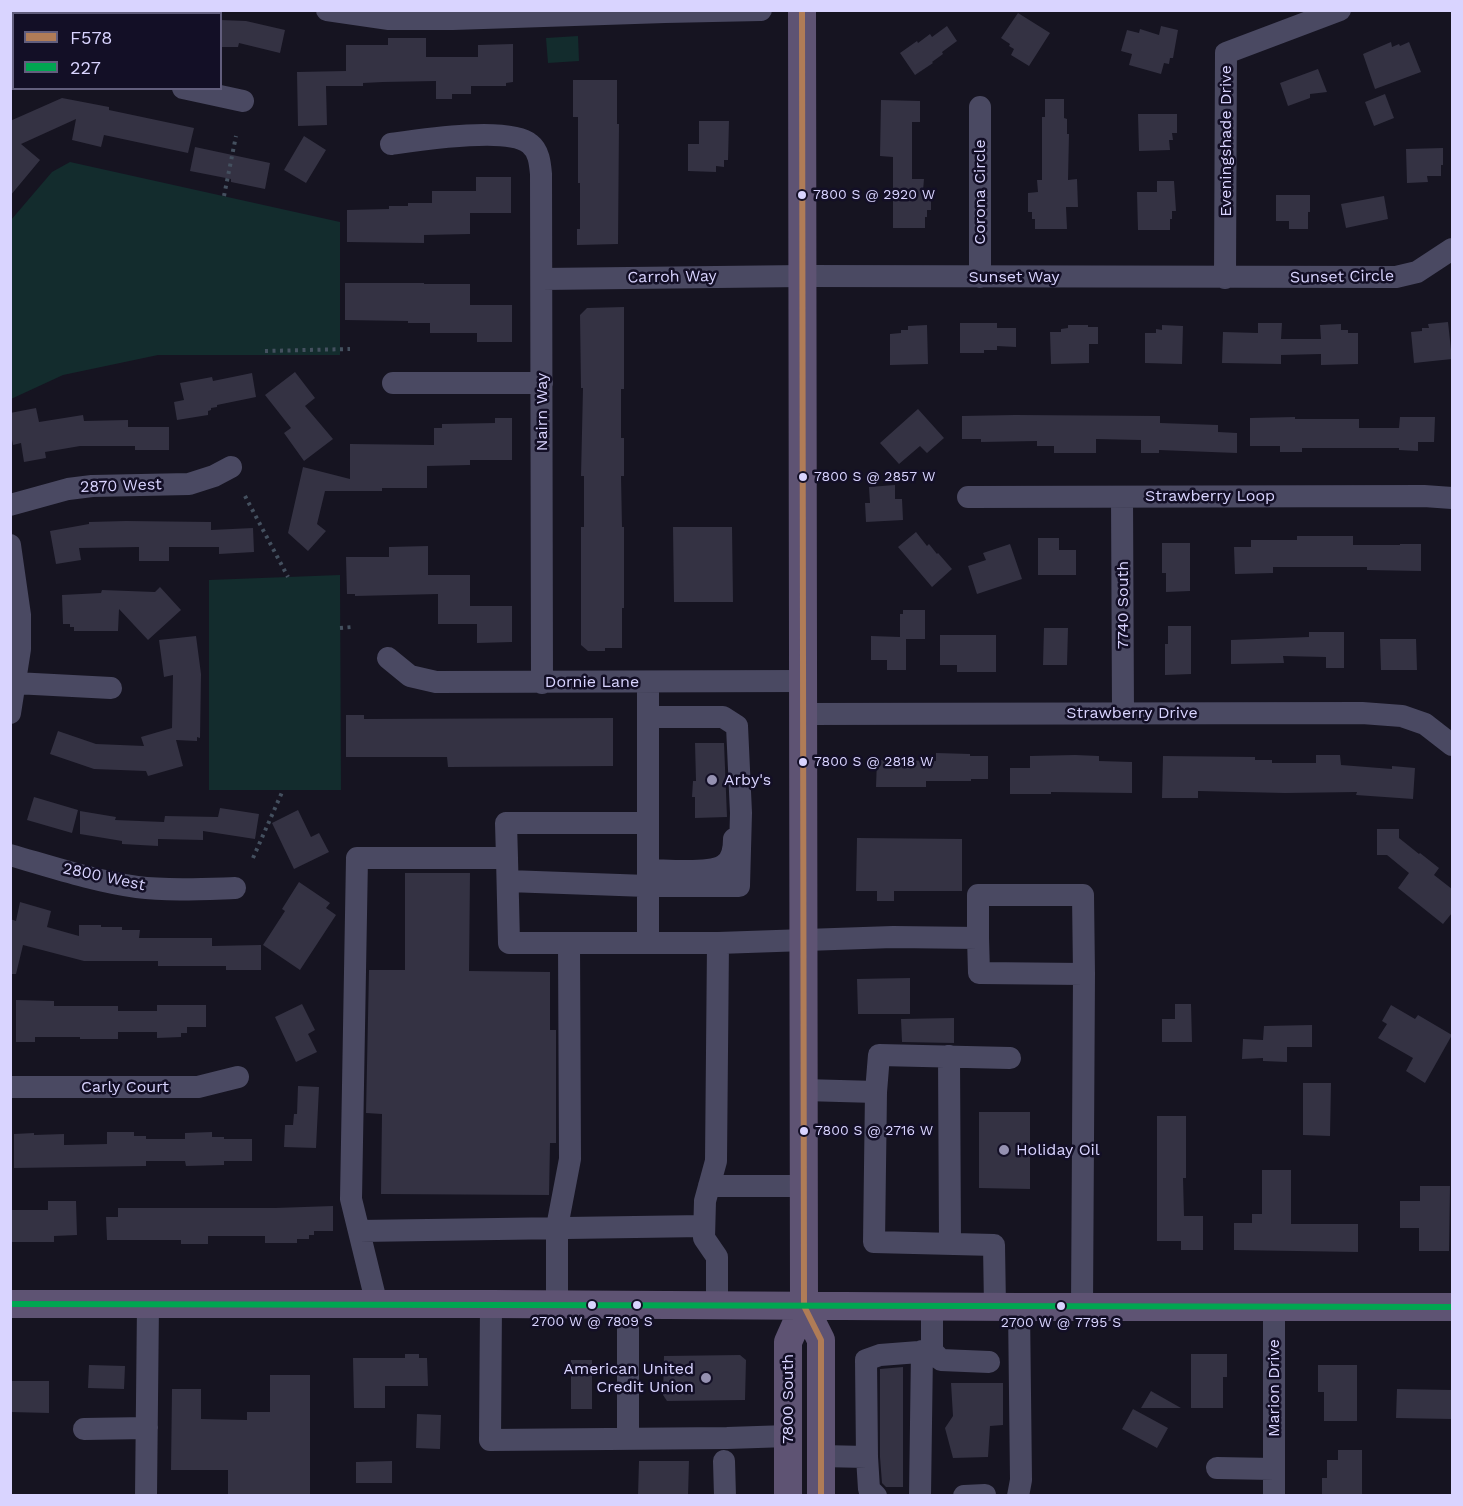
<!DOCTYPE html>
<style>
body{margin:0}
#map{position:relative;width:1463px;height:1506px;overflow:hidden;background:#161421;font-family:"Work Sans",sans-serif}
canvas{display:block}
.frame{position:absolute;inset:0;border:12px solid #d9d4ff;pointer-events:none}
.legend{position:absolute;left:12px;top:12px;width:210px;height:78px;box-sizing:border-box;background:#130f26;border:2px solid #625e7d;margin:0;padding:8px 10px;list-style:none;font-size:18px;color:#d9d4ff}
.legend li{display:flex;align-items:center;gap:12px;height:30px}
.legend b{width:30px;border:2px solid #625e7d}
</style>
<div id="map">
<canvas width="1463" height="1506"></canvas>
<div class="frame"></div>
<ul class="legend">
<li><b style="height:8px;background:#b07c57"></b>F578</li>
<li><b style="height:8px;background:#00a651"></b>227</li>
</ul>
</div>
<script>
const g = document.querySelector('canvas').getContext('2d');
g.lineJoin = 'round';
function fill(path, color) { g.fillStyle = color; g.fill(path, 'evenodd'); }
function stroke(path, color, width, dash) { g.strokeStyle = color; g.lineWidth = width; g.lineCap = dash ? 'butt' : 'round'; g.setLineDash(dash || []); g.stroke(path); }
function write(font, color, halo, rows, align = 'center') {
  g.font = font + ' "Work Sans",sans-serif'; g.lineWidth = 5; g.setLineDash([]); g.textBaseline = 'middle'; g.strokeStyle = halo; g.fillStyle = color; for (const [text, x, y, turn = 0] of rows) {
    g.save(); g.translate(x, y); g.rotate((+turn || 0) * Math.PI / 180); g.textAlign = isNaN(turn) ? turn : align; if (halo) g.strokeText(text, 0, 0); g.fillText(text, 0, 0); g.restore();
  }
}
const green = new Path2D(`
 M578,36l1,25 -31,2 -2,-25z
 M70,162l270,60v133h-182l-95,20 -52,24v-179l41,-48z
 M340,575l1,215h-132v-210z`);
const building = new Path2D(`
 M1018,13l32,20 -21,33 -18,-11 3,-6 -5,-3 1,-2 -9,-6z
 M220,20l26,1 39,9 -5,23 -41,-10 -1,4h-18z
 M947,26l10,15 -15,11 1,2 -11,8 1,1 -18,12 -15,-22 17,-12 1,2 12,-9 2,3z
 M1161,26l17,4 -5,28h-3l-1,6 -5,-1 -3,11 -32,-9 3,-11 -11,-3 6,-21 12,3 1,-4 19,6z
 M388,38h38v19h52v-12l35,-1v38l-7,1v3h-35v8h-19v5h-16v-18l-53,1 -20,1v3h-37l1,39 -29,1 -1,-54 49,-1v-26h42z
 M1391,42l1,5 7,-3 1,2 9,-4 12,30 -46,17 -12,-35z
 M1318,69l9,23 -17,2v4l-22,8 -8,-23z
 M573,80h44v44h2l-1,120 -41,1v-16h3v-46h-2v-66h-5z
 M1385,94l9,24 -20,8 -9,-24z
 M62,98l47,9v3l85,18 -6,25 -84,-18 -3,12 -29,-7 4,-21 -55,25 19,16 -30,36v-75z
 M1045,99h19v19l3,1v15h2l-1,46 9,-1 1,28h-12l1,22h-32v-10h-3v-7h-4v-19l10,-1 -1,-12h5v-63h3z
 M881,100l39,1v21h-8v57h12l-1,12h8v19h-4v7h-2v11h-32v-71l-13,-1z
 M1138,114h39v19h-5l1,7h-4l1,10 -31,1z
 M699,121h30l-1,39h-4v7l-8,-1v6l-28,-1v-27h11z
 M304,136l22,14 -20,33 -22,-13z
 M195,147l75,16 -5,26 -34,-7v-3l-41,-8z
 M1443,148v17h-2v11h-14l1,6 -21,1 -1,-34z
 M476,177h35v36h-41v21l-46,1v8l-77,-1v-32l42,-1v-3h19v-3h24v-12h44z
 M1157,181h17l2,30h-4v8h-2v11h-32l-1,-38h20z
 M1276,195h34v17h-2v17h-19v-8h-13z
 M1384,196l4,23 -42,9 -5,-24z
 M345,283h79v1h46v21h42v37h-35v-9h-47v-10h-22v-2l-63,-1z
 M624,307v82h-3v49h3v38h-3l1,51h2v81h-2v40h-17v3h-17l-7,-6v-118h3v-51h-3l2,-88h-2l-1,-73 7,-7z
 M1448,322l4,37 -38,4 -3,-31 11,-1v-3h7l-1,-4z
 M960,323h37v5h19v19l-19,-1v4h-13v3h-24z
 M1258,323h24l-1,16h40l-1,-14 21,-1v6h7v3h10v31l-37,1v-11l-40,1v9l-59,-1 1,-31 35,1z
 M927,325l1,39 -38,1v-31l11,-1v-3h7v-4z
 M1068,325h20v2h10v17h-9v19l-38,1 -1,-32h11v-3l7,-1z
 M1162,325l21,1 -1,38 -37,-1v-30h11v-4l6,1z
 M295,372l20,26 -10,8 28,33 -29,22 -20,-28 7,-5 -26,-33z
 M252,373l4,24 -39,8v2l-6,1v2l-3,1v4l-31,5 -3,-18 10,-2 -4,-17 32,-6 1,4z
 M36,408l3,14 44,-7 1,6 44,-1v7h41v23h-34v-4h-55l-35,6 1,6 -22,4 -3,-19 -8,2 -3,-16v-16z
 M918,409l26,29 -17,15 -7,-7 -21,18 -19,-21z
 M1015,415l145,1v7l58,2v7l19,1v20l-78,-3v3h-18v-13l-45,-1v14h-42v-7h-17v-5l-56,1v-3h-19v-23z
 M1295,417v2h64v9h40l1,-11h35l-1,25h-16v9l-19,-1v-2h-97v4h-22v-6h-30v-28z
 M495,418h17v42h-42v5l-43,1v22h-45v3h-57l-8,33 9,7 -18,20 -20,-18 15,-66 47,12v-35l84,1v-17h8v-4l53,-1z
 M895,485v14h7l1,21 -37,2 -1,-19h5l-1,-16z
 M126,521l85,1v8l42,-2 1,24 -35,2v-7h-50v14h-30v-14l-60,1 2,12 -25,4 -6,-33 39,-7v-2z
 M673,527h59l1,75h-59z
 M916,532l11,14 2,-2 8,10 1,-1 14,16 -20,18 -34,-40z
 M1297,536h56v9h47v-1h21v27l-54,-1v-3h-94v6l-38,1 -1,-27h17v-7h46z
 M1038,538h21v12h17v25h-38z
 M1162,543h28v48l-24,1v-19h-4z
 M1010,544l12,35 -45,15 -9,-28 18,-6 -3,-7z
 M428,546v29h42v31h42v36l-35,1v-19h-39v-30l-83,2v-2h-8l-1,-37h43v-10z
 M160,587l21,23 -33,30 -29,-31 -1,22h-44v-4h-4v-3h-7l-1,-29 39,-2 1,-3 53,2z
 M903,610h22v29h-19v31h-19v-10h-16v-24l29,1v-23h3z
 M1168,626h23v48l-26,1v-31h3z
 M1044,628h24l-1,37h-24z
 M1309,632h35v36h-18v-11l-43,-1 1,7 -53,1v-24l78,-3z
 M940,635h56v37h-39v-7h-17z
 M196,636l5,38 -1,64 -3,-1v4l-21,-1 7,26 -35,10 -2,-5 -52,-2 -44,-15 8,-23 38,13 48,2 -3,-9 31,-9 1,-53 -9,2 -5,-37z
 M1380,639h36l1,31h-36z
 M346,715h18v4l249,-1v48l-165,1 -1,-10h-101z
 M695,743h29l3,74 -32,1v-21h-3l1,-16h3z
 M936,753l34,1v2h18v23h-17v2h-45v6h-50l1,-27 59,1z
 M1075,755l24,1v5l33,1v31l-81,-1v2h-41v-26h20v-12z
 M1316,755h24l1,10 51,4v-3l23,2 -2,31 -57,-4 1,-3 -72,1 -87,-2v7h-36l1,-42 92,1v3h17v3h44z
 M34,797l44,13 -6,23 -45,-13z
 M220,808l39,6 -4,25 -52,-8v9l-45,-1v7l-36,-2v-3l-42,-7v-23l36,6 -1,3 49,2 1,-6 53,1z
 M298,810l13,27 8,-4 10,19 -35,17 -22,-46z
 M1377,829h22v9l20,16 1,-1 19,15 -5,7 18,14v24l-9,11 -45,-36 11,-15 -22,-18h-10z
 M857,838l105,1v52h-68v10h-17v-10h-21z
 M405,873h65l-1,98 81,1v58h6v113h-6l-1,52 -168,-1 1,-80 -16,-1 3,-143h36z
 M299,882l31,21 -4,5 10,7 -36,55 -37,-25 22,-34 -3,-2z
 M20,902l31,9 -4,16 32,9v-11h22v2h21v3h18l-1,8h73v8l49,-1v25h-35v-4h-68v-5h-74l-61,-16 -7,29h-6v-55l6,2z
 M910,978v36h-52l-1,-35z
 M16,1000l38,1v5h64v5h39v-6h49v22h-19v6h-6v4l-24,1v-6h-39v7h-38v-2h-45v5h-19z
 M302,1004l13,26 -7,4 9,18 -21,10 -21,-45z
 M1175,1004h16l1,38h-30v-23h13z
 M1391,1005l24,14 3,-4 34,20 -27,48 -19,-12 7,-13 -35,-20 9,-14 -5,-3z
 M954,1018v25l-52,-1 -1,-23z
 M1312,1025v22h-25v15l-24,-1v-3l-21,1 1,-20 20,1 1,-14z
 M1303,1083h28l-1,53 -27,-1z
 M298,1086l21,1 -3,61 -32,-1 1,-22h8l1,-11h3z
 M979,1112h51v77l-51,-1z
 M1157,1116h29v62h-3l1,38h19v34h-22v-9h-24z
 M107,1132h27v4h12v3h39v-6l27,-1v5h12v2h28v22h-28v4l-38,1 -1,-5h-39v5l-132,2v-34l20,-1v2l30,-1v11l43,-1z
 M1262,1170h29v54h67v28l-124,-2v-27h18v-9h10z
 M1420,1186h30l-1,65h-30v-23h-19v-27h20z
 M48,1201h28l1,34 -23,1v6h-44v-32h38z
 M333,1206v25h-19v4h-5v4h-12v4h-32v-7h-57v8h-27v-4h-74l-1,-23h12v-9h157z
 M405,1354h14v4h8l1,28h-43v22h-31l-1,-50h52z
 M1191,1354h36v23h-4v31h-32z
 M740,1355l6,5 -1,40 -78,1 -4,-6 1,-39z
 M571,1360h21v49h-21z
 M89,1365l36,1 -1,23 -36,-1z
 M1318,1365h39v56h-33v-29h-6z
 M903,1367v120h-17l-4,-4 -2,-26v-88z
 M270,1375h40v121h-82v-26h-57l1,-81h29v30l46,1v-8h23z
 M10,1381h39v32l-39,-1z
 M951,1383h52v42l-13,1 -2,31 -35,1 -8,-30 8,-12z
 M1397,1389l55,1v29l-56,-1z
 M1151,1391l30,17h-40z
 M1133,1409l35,19 -11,20 -35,-19z
 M417,1414l24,1 -1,34 -24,-1z
 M1338,1450h24v46h-40v-18h5v-18h11z
 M392,1461v22h-36v-21z
 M639,1461h50l-1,35h-50z`);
const path = new Path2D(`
 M224,196l12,-60
 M265,351l85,-2
 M245,496l43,81
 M340,628l12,-1
 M253,858l30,-68`);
const minor = new Path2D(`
 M327,10l62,9h64l212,-7 96,-2
 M10,79l4,-2
 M183,88l60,13
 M980,107v170
 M391,144c28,-4 118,-18 139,0 9,7 10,19 11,30l1,509
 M1225,278l1,-225 114,-43
 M542,279l261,-3 593,1 21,-5 35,-23
 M393,383h149
 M968,497l456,-1 28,2
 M1122,497l1,216
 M10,505l58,-16 24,-3 97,-2 25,-8 17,-9
 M10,545l10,70v34l-10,64
 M388,658l22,18 26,6 367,-1
 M15,683l96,5
 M804,714l558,-1 40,3 23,8 27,21
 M10,855c42,12 84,26 127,32 30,4 67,2 98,1
 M507,858l-1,-35h142
 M648,870c18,0 62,5 76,-5 9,-6 10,-17 10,-26
 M508,881l139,5h92l2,-73 -4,-87 -14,-9h-75
 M648,943v-261
 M949,1056l1,188
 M10,1087h188l40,-10
 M804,1090l72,2 -2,150 120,3 1,62
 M876,1092l3,-37 131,3
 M709,1186h95
 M359,1231l345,-5
 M491,1304l-1,136 237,-2 61,-2
 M377,1305l-26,-106 6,-341h150l2,85h209l175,-6 85,1 1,35 105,1 -1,-79h-105v43
 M557,1305v-78l13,-68 -1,-216
 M717,1306v-49l-13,-19 1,-37 11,-40 2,-218
 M1082,1307l2,-333
 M932,1351l9,9 48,2
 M84,1429l63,-1
 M628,1439v-134
 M821,1456l46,1 2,32 7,7
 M867,1457l-1,-97 14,-5 52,-4v-45
 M724,1461l1,35
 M1217,1468l57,1
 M146,1496l2,-192
 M920,1496l2,-145
 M964,1496l21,-1
 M1018,1496l3,-16 -2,-173
 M1274,1496v-189`);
const major = new Path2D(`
 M10,1304h481l528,3h433
 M804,1306l17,34v156
 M788,1496v-154l16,-36 -2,-1296`);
const bus1 = new Path2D(`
 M802,10l2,1296 17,34v156`);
const bus2 = new Path2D(`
 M10,1304l1442,3`);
const markers = [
 [802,195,5,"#d9d4ff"],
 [803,477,5,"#d9d4ff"],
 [803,762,5,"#d9d4ff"],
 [712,780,6,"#9591b1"],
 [804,1131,5,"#d9d4ff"],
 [1004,1150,6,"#9591b1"],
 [592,1305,5,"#d9d4ff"],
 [637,1305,5,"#d9d4ff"],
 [1061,1306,5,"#d9d4ff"],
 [706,1378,6,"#9591b1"]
];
const busNames = [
 ["7800 S @ 2920 W",813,195],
 ["7800 S @ 2857 W",814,477],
 ["7800 S @ 2818 W",814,762],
 ["7800 S @ 2716 W",815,1131],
 ["2700 W @ 7809 S",592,1322,"center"],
 ["2700 W @ 7795 S",1061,1323,"center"]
];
const streetNames = [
 ["Eveningshade Drive",1226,141,-90],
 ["Corona Circle",980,192,-90],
 ["Carroh Way",672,277,-1],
 ["Sunset Way",1014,277],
 ["Sunset Circle",1342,277,-1],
 ["Nairn Way",542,412,-90],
 ["2870 West",121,486,-2],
 ["Strawberry Loop",1210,496],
 ["7740 South",1123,605,-90],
 ["Dornie Lane",592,682],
 ["Strawberry Drive",1132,713],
 ["2800 West",104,877,12],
 ["Carly Court",125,1087],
 ["Marion Drive",1274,1388,-90],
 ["7800 South",788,1399,-90]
];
const poiNames = [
 ["Arby's",724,780],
 ["Holiday Oil",1016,1150],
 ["American United",694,1369,"right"],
 ["Credit Union",694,1387,"right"]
];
fill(green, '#132c2d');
fill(building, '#343243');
stroke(path, '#44505f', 4, [3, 4.5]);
stroke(minor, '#4a4962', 22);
stroke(major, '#5e5373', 28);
stroke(bus1, '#b07c57', 6);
stroke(bus2, '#00a651', 6);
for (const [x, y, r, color] of markers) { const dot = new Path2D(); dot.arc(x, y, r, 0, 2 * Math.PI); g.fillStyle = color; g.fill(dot); stroke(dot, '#130f26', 2); }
write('14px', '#d9d4ff', '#130f26', busNames, 'left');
write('16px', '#d9d4ff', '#130f26', streetNames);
write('16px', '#d9d4ff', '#130f26', poiNames, 'left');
</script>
